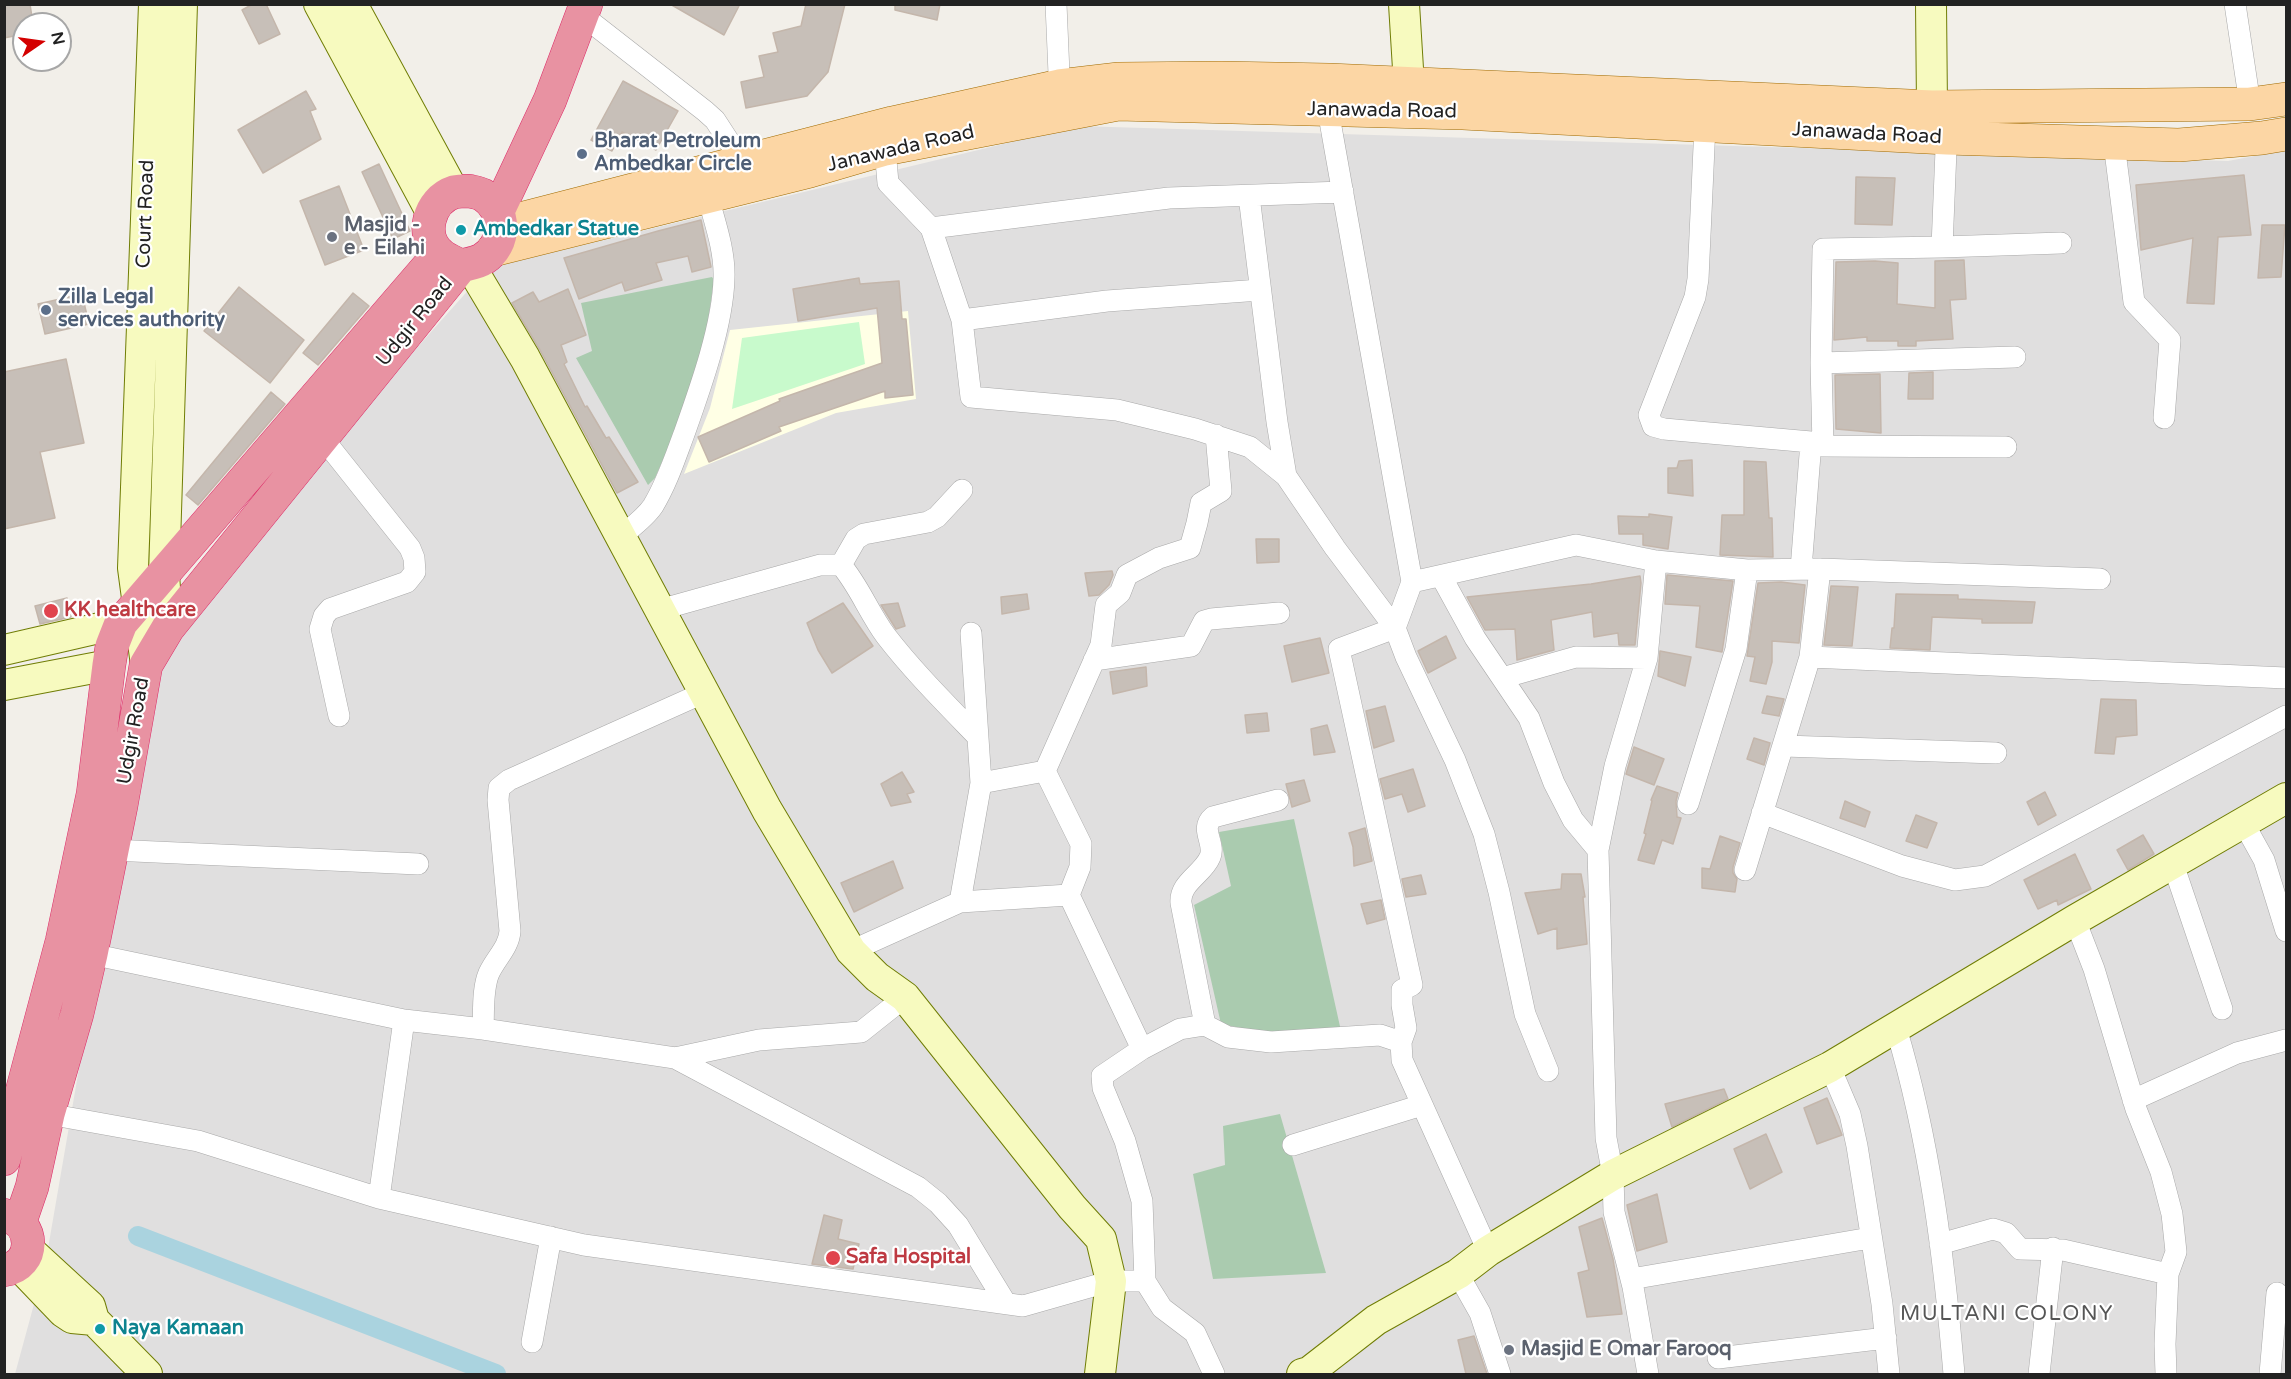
<!DOCTYPE html>
<style>
body{margin:0}
#map{position:relative;width:2291px;height:1379px;overflow:hidden;background:#f2efe9;font-family:"Varela Round",sans-serif}
canvas{display:block}
.frame{position:absolute;inset:0;border:6px solid #222;pointer-events:none}
.north{position:absolute;left:12px;top:12px;width:60px;height:60px;box-sizing:border-box;background:#fff;border:2px solid #a7a7a7;border-radius:50%;rotate:77deg;font-size:16px;font-weight:700;line-height:24px;text-align:center;color:#222}
.north::after{content:'';display:block;margin:auto;width:21px;height:27px;background:#d40000;clip-path:polygon(50% 0,100% 100%,50% 72%,0 100%)}
</style>
<div id="map">
<canvas width="2291" height="1379"></canvas>
<div class="frame"></div>
<div class="north">N</div>
</div>
<script>
const g = document.querySelector('canvas').getContext('2d');
g.lineJoin = 'round';
function fill(path, color) { g.fillStyle = color; g.fill(path, 'evenodd'); }
function stroke(path, color, width, dash) { g.strokeStyle = color; g.lineWidth = width; g.lineCap = dash ? 'butt' : 'round'; g.setLineDash(dash || []); g.stroke(path); }
function write(font, color, halo, rows, align = 'center') {
  g.font = font + ' "Varela Round",sans-serif'; g.lineWidth = 4.5; g.setLineDash([]); g.textBaseline = 'middle'; g.strokeStyle = halo; g.fillStyle = color; for (const [text, x, y, turn = 0] of rows) {
    g.save(); g.translate(x, y); g.rotate((+turn || 0) * Math.PI / 180); g.textAlign = isNaN(turn) ? turn : align; if (halo) g.strokeText(text, 0, 0); g.fillText(text, 0, 0); g.restore();
  }
}
const residential = new Path2D(`
 M1078,126l1150,35 58,-11v1224h-2271l31,-114 106,-615 336,-377z`);
const education = new Path2D(`
 M908,311l8,88 -80,14 -152,61 26,-66 20,-78z`);
const cemetery = new Path2D(`
 M712,277l2,3 -8,55 -20,72 -31,71 -7,7 -72,-127 16,-7 -11,-48z
 M1294,819l47,212 -70,3 -50,-10 -27,-119 37,-19 -12,-54z
 M1280,1114l46,159 -113,6 -20,-105 32,-9 -2,-39z`);
const park = new Path2D(`
 M859,322l6,42 -133,45 10,-71z`);
const canal = new Path2D(`
 M138,1236l358,138`);
const building = new Path2D(`
 M4,4h26l3,20h-9v10l-20,4z
 M253,4h13l14,30 -21,10 -17,-34z
 M670,4h70l-16,31z
 M806,4h39l-17,68 -21,24 -61,12 -5,-26 23,-5 -5,-21 19,-4 -5,-19 28,-7z
 M895,4h45l-3,16 -42,-10z
 M623,81l55,30 -22,39 -34,-18 -10,19 -21,-11z
 M306,91l10,18 -6,2 11,28 -58,34 -25,-43z
 M379,164l31,67 -17,8 -31,-67z
 M2244,175l7,60 -33,2 -4,67 -27,-1 6,-65 -52,12 -5,-65z
 M1856,177l39,1 -3,47 -37,-1z
 M339,186l25,64 -39,15 -25,-64z
 M701,220l10,47 -19,5 -4,-16 -32,7 6,17 -37,11 -3,-9 -43,17 -15,-41 94,-27z
 M2262,225h23l-4,52 -23,1z
 M1964,260l2,39 -16,1 3,39 -37,2v5h-18v-5h-31v-4l-33,3 2,-78 39,-1 23,2 -1,41 38,4v-47z
 M859,278l1,6 39,-3 3,38h4l7,76 -28,3v-7l-106,36 2,4 -72,31 -11,-25 82,-36 -1,-2 103,-36 -5,-55 -79,13 -5,-32z
 M239,287l65,53 -34,43 -66,-52z
 M568,289l18,46 -25,10 6,17 -3,2 21,43 2,-1 19,32 3,-1 29,45 -21,11 -77,-143 -28,-47 21,-11 6,10z
 M353,293l16,13 -51,59 -15,-12z
 M82,294l7,30 -44,10 -7,-30z
 M66,359l18,84 -44,9 15,66 -51,11v-157z
 M1933,372v27h-25l1,-26z
 M1880,374l1,59 -45,-4 -1,-54z
 M271,392l14,12 -87,101 -12,-10z
 M1692,460l1,36 -25,-3v-25h9l2,-7z
 M1744,461l22,1 3,56h3l1,39 -53,-2 2,-40h22z
 M1649,514l23,3 -4,32 -25,-4v-11h-24l-1,-18 31,1z
 M1256,539h23v23l-22,1z
 M1112,571l1,4 -4,10 -10,10 -10,1 -4,-23z
 M1667,575l66,6 -11,71 -26,-5 4,-41 -35,-2z
 M1640,576l1,7 -6,62h-16l-1,-12 -24,4 -2,-25 -41,8 3,30 -37,10 -2,-31 -30,1 -18,-33 124,-13z
 M1781,582l24,3 -6,58 -27,-2v21l-6,22 -16,-3 5,-24 -8,-1 11,-73z
 M1831,586l27,1 -6,59 -28,-1z
 M1027,594l2,15 -27,5 -1,-17z
 M1896,594l62,1v4l77,3 -3,21h-50v-4l-50,-2 -2,33 -40,-2 2,-20h2z
 M67,598l4,19 -31,7 -5,-18z
 M843,603l30,43 -41,27 -14,-23 -11,-27z
 M898,603l7,23 -9,3 -15,-24z
 M1446,636l10,22 -28,15 -10,-22z
 M1320,638l9,35 -37,9 -8,-36z
 M1660,651l31,6 -6,29 -27,-10z
 M1146,667l1,19 -34,8 -3,-22z
 M1767,696l17,3 -5,17 -17,-3z
 M2101,699l35,1 1,35 -21,2 -2,17 -19,-1z
 M1385,706l9,35 -20,7 -8,-37z
 M1267,713l2,18 -22,2 -2,-18z
 M1327,725l8,27 -21,3 -3,-26z
 M1754,738l16,5 -6,22 -17,-6z
 M1634,747l30,12 -10,26 -28,-11z
 M1413,769l12,37 -17,6 -6,-18 -17,5 -5,-20z
 M902,772l12,20 -7,2 4,8 -20,4 -10,-22z
 M1304,780l6,21 -18,6 -6,-23z
 M1657,786l21,7 -2,8 1,16 4,1 -8,26 -11,-4 -8,24 -16,-4 8,-26 -2,-1 8,-32 -1,-1z
 M2045,792l11,23 -18,10 -11,-23z
 M1845,801l25,11 -5,15 -25,-9z
 M1916,815l21,8 -10,25 -21,-7z
 M1365,828l7,33 -18,5 -1,-19 -4,-14z
 M2143,835l11,19 -26,16 -11,-20z
 M1720,836l20,7 -7,24v6l4,6 -2,13 -33,-4v-20l8,1z
 M2075,854l16,35 -33,16 -1,-5 -19,9 -14,-29z
 M893,861l10,27 -49,24 -13,-29z
 M1562,874h19l4,23h-2l4,47 -30,5v-21l-19,6 -13,-41 36,-4z
 M1421,875l5,19 -20,3 -4,-18z
 M1381,900l4,19 -18,5 -6,-20z
 M1724,1089l4,10 -56,28 -7,-23z
 M1827,1098l15,37 -25,9 -13,-36z
 M1766,1134l16,38 -32,17 -16,-40z
 M1657,1194l10,48 -30,9 -10,-46z
 M824,1215l18,5 -4,19 21,5 -6,25 -41,-5z
 M1602,1218l11,41 9,55 -35,3 -9,-44 11,-3 -10,-43z
 M1474,1336l13,38h-21l-8,-34z`);
const street = new Path2D(`
 M1056,4l4,93
 M2235,4l15,100
 M582,15l123,96 10,9 26,40
 M1328,98v12l84,472 164,-37 80,16 91,9 73,-1 280,10
 M1705,125l-7,154 -3,18 -46,118 4,11 11,3 147,13
 M2114,143l20,159 36,38 -6,78
 M885,149l3,34 43,45 31,92 9,77 146,13 78,19 55,18 36,29 49,72 60,80 11,29 49,103 29,74 15,58 26,122 23,57
 M1249,196l28,226 9,54
 M931,228l238,-30 174,-6
 M1942,247l119,-4
 M962,320l145,-19 153,-11
 M1821,363l194,-6
 M321,436l89,112 4,10 1,14 -8,10 -77,27 -6,7 -4,13 19,87
 M1823,446l183,1
 M620,537c12,-10 25,-19 33,-31 14,-23 22,-48 31,-72 16,-45 39,-109 40,-156 1,-27 -9,-55 -16,-81
 M841,565l15,-26 8,-5 64,-12 9,-5 25,-27
 M1801,569l10,-127 12,4 -2,-83 2,-114 119,-2 5,-121
 M1441,576l34,62 54,80 25,65 19,37 25,30
 M1412,582l-17,46 -56,21 73,336 -10,5v15l4,23 -5,14 1,18 86,191
 M659,610l161,-45h21c18,21 28,48 45,71 27,35 60,68 91,100
 M1810,657l476,21
 M1094,660l97,-14 13,-25 7,-2 68,-6
 M1502,678l74,-21 71,1
 M1784,746l212,7
 M1045,771l36,73 -1,23 -11,28 73,154
 M981,783l64,-12 56,-126 5,-40 14,-12 7,-18 32,-17 31,-10 7,-25 4,-20 20,-12 -5,-56
 M1688,804l48,-155 11,-79
 M1762,813l140,53 53,14 30,-4 301,-160
 M2244,824l20,36 22,71
 M112,850l306,14
 M2173,864l49,145
 M1745,870l65,-213 10,-88
 M960,902l109,-7
 M2075,920l19,49 42,140 25,63 11,42 4,38 -8,22 -3,70 1,30
 M81,950l10,4 313,66 79,9 192,29 84,-18 102,-8 44,-35
 M851,951l109,-49 21,-119 -10,-150
 M1205,1025l-24,-122c-2,-20 22,-29 29,-46 6,-14 -11,-28 3,-40l65,-17
 M1896,1028c34,114 48,229 58,346
 M483,1029c1,-17 -1,-40 6,-56 7,-15 20,-26 21,-42l-12,-131 1,-12 10,-8 194,-87
 M675,1058l243,129 20,16 20,22 47,77
 M1830,1067l20,47 7,32 25,158 7,70
 M2133,1100l104,-47 49,-13
 M48,1114l150,27 181,57 205,47 439,61 88,-25h34
 M1293,1145l129,-40
 M379,1198l25,-178
 M1940,1244l53,-15 13,4 14,16 43,1 105,24
 M1458,1274l22,39 20,61
 M1631,1279l239,-41
 M532,1342l19,-105
 M1718,1358l168,-20
 M1214,1374l-19,-41 -33,-25 -17,-27 -3,-80 -17,-60 -22,-53 -1,-12 40,-27 38,-20 25,-4 23,12 43,5 109,-7 21,7
 M1648,1374l-15,-87 -19,-75 -1,-37 -7,-37 -8,-288 17,-84 32,-108 9,-97
 M2039,1374l14,-126
 M2270,1374l7,-81`);
const secondary = new Path2D(`
 M319,4l112,208
 M352,4l102,188
 M1404,4l5,81
 M1931,4l1,103
 M469,264l56,94 242,452 84,141 26,26 28,20 167,210 29,32 10,42 -11,93
 M168,628l-4,-53 18,-571
 M4,650l117,-27
 M146,665l-13,-97 21,-564
 M4,685l105,-20
 M28,1249l62,57 4,14 53,54
 M18,1265l45,47 9,6 22,2
 M1302,1374l7,-2 67,-52 82,-46 30,-23 125,-76 217,-108 245,-147 211,-122`);
const primary = new Path2D(`
 M501,224l391,-101 167,-37 60,-7 102,-1 108,2 603,27 318,-3 36,-5
 M493,250l317,-79 75,-22 233,-45 345,9 484,25 232,7 83,-7 24,-4`);
const highway = new Path2D(`
 M469,191c4,1 10,2 14,4 23,15 24,49 0,64 -6,4 -15,5 -22,7 -7,-4 -16,-7 -21,-12 -21,-18 -11,-54 14,-62 5,-1 10,-1 15,-1z
 M498,211l52,-111 36,-96
 M4,1159l58,-218 31,-147 16,-129 3,-19 9,-23 318,-369
 M4,1215c32,7 32,51 0,55
 M20,1222l12,-35 16,-73 29,-100 14,-60 30,-148 25,-141 22,-37 293,-362`);
const markers = [
 [582,154,6,"#5c6f8a"],
 [461,230,6,"#0f9aa8"],
 [332,237,6,"#6b7280"],
 [46,310,6,"#5c6f8a"],
 [51,611,8,"#e0444e"],
 [833,1258,8,"#e0444e"],
 [100,1329,6,"#0f9aa8"],
 [1509,1350,6,"#6b7280"]
];
const streetNames = [
 ["Janawada Road",1382,111,1],
 ["Janawada Road",1867,134,3],
 ["Janawada Road",901,149,-13],
 ["Court Road",146,214,-88],
 ["Udgir Road",415,322,-51],
 ["Udgir Road",134,731,-80]
];
const serviceNames = [
 ["Bharat Petroleum",594,142],
 ["Ambedkar Circle",594,165],
 ["Zilla Legal",58,298],
 ["services authority",58,321]
];
const worshipNames = [
 ["Masjid -",344,226],
 ["e - Eilahi",344,249],
 ["Masjid E Omar Farooq",1521,1350]
];
const cultureNames = [
 ["Ambedkar Statue",473,230],
 ["Naya Kamaan",112,1329]
];
const healthNames = [
 ["KK healthcare",64,611],
 ["Safa Hospital",846,1258]
];
const neighbourhoodNames = [
 ["MULTANI COLONY",2007,1314]
];
fill(residential, '#e0dfdf');
fill(education, '#ffffe5');
fill(cemetery, '#aacbaf');
fill(park, '#c8facc');
stroke(canal, '#aad3df', 20);
fill(building, '#c7bfb8');
stroke(building, '#c4b6ab', 1.5);
stroke(street, '#a9a9a9', 22);
stroke(secondary, '#707d05', 32);
stroke(primary, '#a06b00', 34);
stroke(highway, '#dc2a67', 34);
stroke(street, '#fff', 21);
stroke(secondary, '#f7fabf', 30);
stroke(primary, '#fcd6a4', 33);
stroke(highway, '#e892a2', 33);
for (const [x, y, r, color] of markers) { const dot = new Path2D(); dot.arc(x, y, r, 0, 2 * Math.PI); g.fillStyle = color; g.fill(dot); stroke(dot, '#fff', 2); }
write('20px', '#222', '#fff', streetNames);
write('bold 20px', '#4e5e75', '#fff', serviceNames, 'left');
write('bold 20px', '#5b616d', '#fff', worshipNames, 'left');
write('bold 20px', '#0d838f', '#fff', cultureNames, 'left');
write('bold 20px', '#be3a42', '#fff', healthNames, 'left');
g.letterSpacing = '1.5px';
write('21px', '#555', '#fff', neighbourhoodNames);
g.letterSpacing = '0px';
</script>
